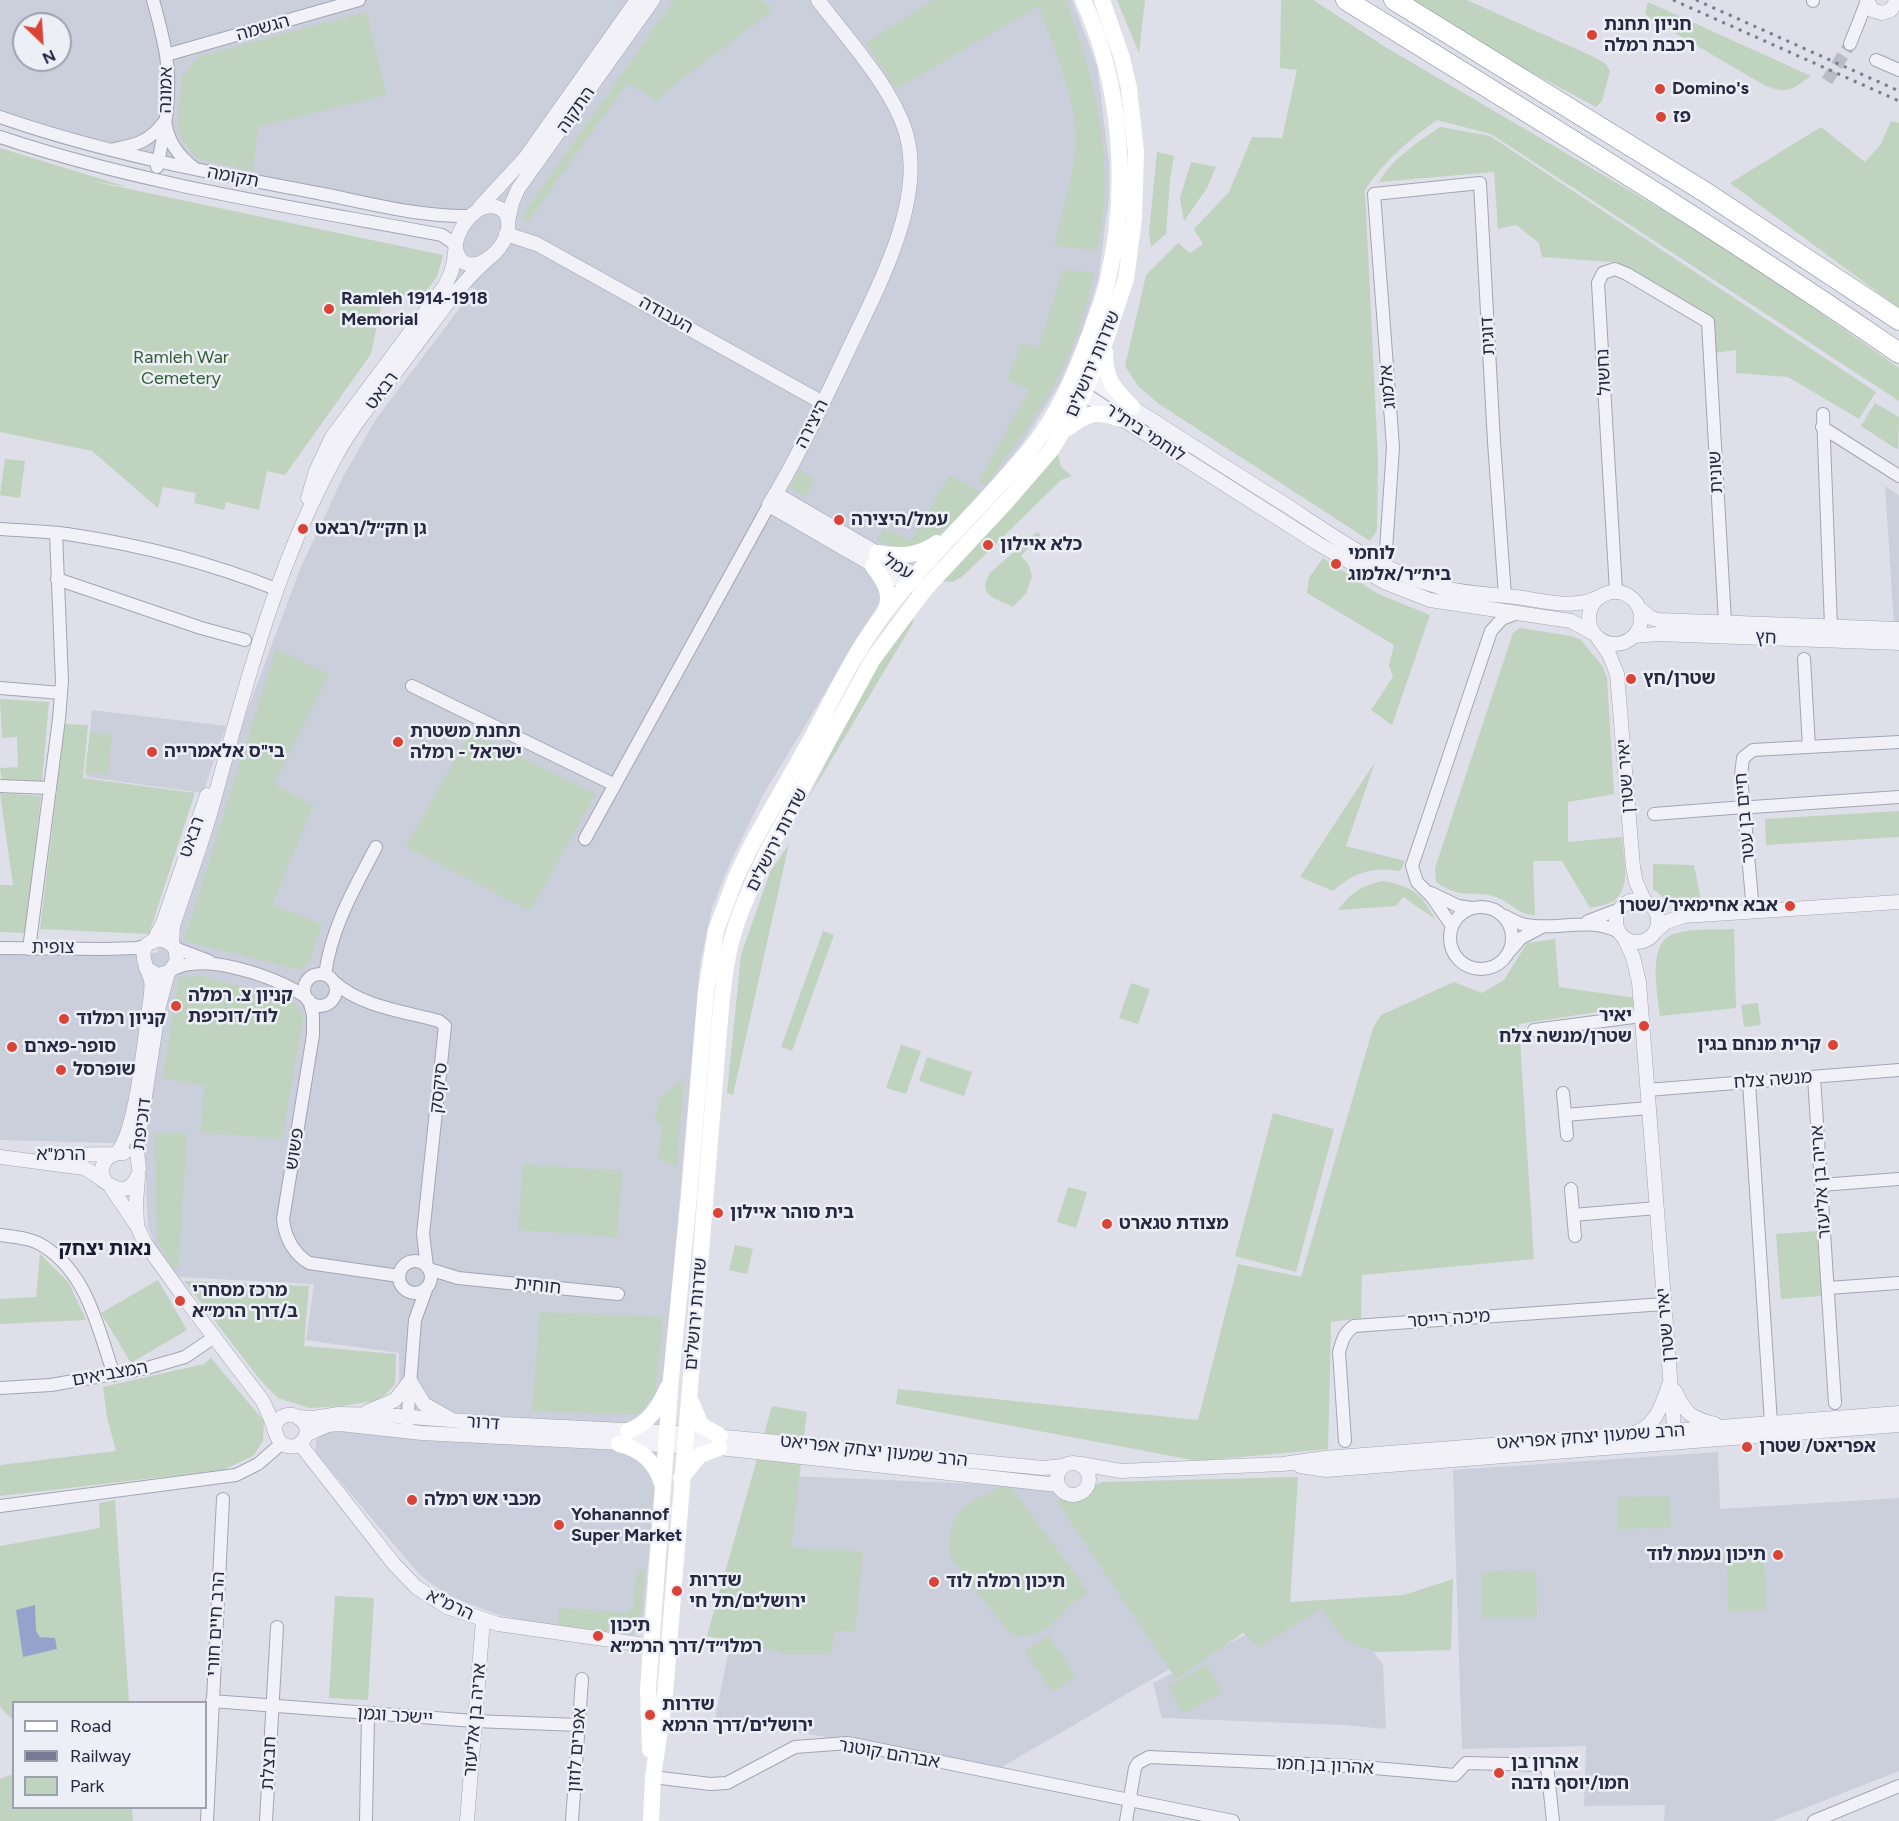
<!DOCTYPE html>
<meta charset="utf-8">
<style>
body{margin:0}
#map{position:relative;width:1899px;height:1821px;overflow:hidden;background:#dedfe9;font-family:Figtree,sans-serif}
canvas{display:block}
.legend{position:absolute;left:12px;top:1701px;width:195px;height:108px;box-sizing:border-box;background:#edeff6;border:2px solid #9da0ae;margin:0;padding:8px 10px;list-style:none;font-size:18px;color:#262941}
.legend li{display:flex;align-items:center;gap:12px;height:30px}
.legend b{width:30px;border:2px solid #9da0ae}
.north{position:absolute;left:12px;top:12px;width:60px;height:60px;box-sizing:border-box;background:#edeff6;border:2px solid #9da0ae;border-radius:50%;rotate:155deg;font-size:16px;font-weight:700;line-height:24px;text-align:center;color:#262941}
.north::after{content:'';display:block;margin:auto;width:21px;height:27px;background:#d94437;clip-path:polygon(50% 0,100% 100%,50% 72%,0 100%)}
</style>
<div id="map">
<canvas width="1899" height="1821"></canvas>
<ul class="legend">
<li><b style="height:8px;background:#fff"></b>Road</li>
<li><b style="height:8px;background:#767a93"></b>Railway</li>
<li><b style="height:16px;background:#bfd3be"></b>Park</li>
</ul>
<div class="north">N</div>
</div>
<script>
const g = document.querySelector('canvas').getContext('2d');
g.lineJoin = 'round';
function fill(path, color) { g.fillStyle = color; g.fill(path, 'evenodd'); }
function stroke(path, color, width, dash) { g.strokeStyle = color; g.lineWidth = width; g.lineCap = dash ? 'butt' : 'round'; g.setLineDash(dash || []); g.stroke(path); }
function write(font, color, halo, rows, align = 'center') {
  g.font = font + ' Figtree,"Noto Sans Hebrew",sans-serif'; g.lineWidth = 5; g.setLineDash([]); g.textBaseline = 'middle'; g.strokeStyle = halo; g.fillStyle = color; for (const [text, x, y, turn = 0] of rows) {
    g.save(); g.translate(x, y); g.rotate((+turn || 0) * Math.PI / 180); g.textAlign = isNaN(turn) ? turn : align; if (halo) g.strokeText(text, 0, 0); g.fillText(text, 0, 0); g.restore();
  }
}
const built = new Path2D(`
 M0,0h1072l25,66 12,96v36l-11,82 -15,49 -23,54 -38,61 -78,95 -66,66 -115,190 -33,68 -18,45 -12,56 -57,659 -4,10 -8,3 -56,-5 -72,-15 -37,-13 -23,-11 -23,-17 -105,-123 1,-11 7,-10 15,-3 62,10 -1,-85 -93,-13 8,-56 -138,-7 -15,-18 -13,-32 -4,-83 -144,-4v-192l157,5 143,-384 43,-92 33,-58 98,-130 -32,-11 19,-63 -205,-35 -218,-53 -38,-15zM24,24h36v36h-36z
 M1885,486l14,10v128h-5z
 M92,710l134,16 -23,67 -117,-16z
 M1718,1452l2,57 179,-11v273l-127,50h-108l1,-16 -81,1 2,-60 -124,3 -9,-279z
 M765,1475l289,12 12,11 112,166 -176,103 -287,-49z
 M1340,1605l43,60 3,64 -42,-4 -182,-7 -9,-35 117,-61z`);
const green = new Path2D(`
 M674,0h89l9,11 -106,80 -10,10 -28,-19 -101,141 -5,-6 4,-7z
 M932,0h134c29,82 51,163 31,251l-42,-6c7,-33 23,-81 21,-114 -4,-43 -23,-85 -37,-125l-143,83 -30,-46z
 M1117,0h28l-6,53z
 M1281,0h32l74,48 347,204 165,116v33l-408,-267 -54,-14c-29,21 -52,40 -72,70l13,270 -1,70 -7,11 -211,-137 -21,-18 -13,-20 21,-91 32,-32 12,10 13,-9 -9,-15 35,-37 23,-55 30,1 15,-68 -17,-2z
 M1409,0h58l127,57 12,7 4,7 -8,30 -6,6 -106,-57z
 M1648,2l163,74c-20,14 -23,19 -47,9l-111,-65 -8,-6z
 M367,12l19,83 -128,32 -5,44 -57,-13 -15,-20 -3,-13 4,-49 18,-20z
 M1891,121l8,2v185l-169,-125 91,-56 44,35 16,-18z
 M1440,127l50,9 386,256 -17,27 -71,-42 -52,-4v-23l-22,3 -1,-32 -101,-59 -70,-5 -3,-14 -23,-18 -18,4 -4,-57 -115,10c15,-25 38,-39 61,-55z
 M0,148l127,39 -41,-7 357,75 -6,22 -17,21 -36,-6 -13,62 -86,121 -18,-4 -8,39 -33,-8 -2,8 -30,-7 2,-10 -33,-6 -5,21 -66,-57 -92,-19z
 M1157,152l17,4 -4,24 -4,54 -15,13 -2,-15z
 M1191,162l25,5 -9,21 -23,33 -4,-23z
 M1063,270l31,2c-7,34 -18,70 -34,101 -18,38 -50,78 -75,113l-6,-5 50,-91 -22,-10 15,-37 16,6z
 M1875,403l24,14 -1,33 -37,-24z
 M1057,451l4,16 11,9 -11,4 -99,97 -9,5 -12,-1z
 M5,459l20,2 -5,37 -20,-3z
 M800,470l15,9 -9,18 -16,-9z
 M950,475l30,17 -30,35 -22,15 -31,7 -21,-9 8,-12 27,13z
 M1037,532l4,3 -20,21 8,9 3,12 -6,16 -13,14c-17,-9 -37,-11 -23,-34z
 M1323,558l55,36 52,21 -38,110 -21,-15 22,-33 -4,-12 5,-20 -87,-52 2,-15z
 M914,612l-1,11 -104,174 55,-111z
 M1520,628l51,8 10,4 22,27 4,11 7,116 -46,8v40l54,-5c1,19 10,51 -8,64 -6,4 -17,5 -24,7l-28,-47h-29l2,54c-15,1 -25,-13 -39,-18 -24,-8 -33,4 -60,-15l-1,-14 78,-235z
 M276,649l53,25 -55,109 39,23 -41,99 50,19 -12,36 -8,10 -118,-29z
 M0,699l49,3 -7,80 -40,-3 -2,-11 18,-1 -1,-30 -15,1z
 M65,724l23,1 -5,53 112,15 -46,141 -109,-5z
 M90,732l22,2 -4,41 -23,-2z
 M470,733l126,61 -66,117 -124,-64z
 M1375,762l-29,84 59,15 -5,10c-27,-5 -48,2 -67,20l-33,-14z
 M0,793l41,3 -15,137 -26,-1v-47h13z
 M1899,811v26l-133,8 -1,-26z
 M789,844l-56,251 -6,-2 14,-138 29,-83z
 M1653,864l41,1 8,40c-23,3 -32,-2 -49,-16z
 M1383,881c29,5 38,12 52,38l-32,-22 -7,9 -58,4c13,-18 25,-25 45,-29z
 M1734,929l2,79 -76,8c-2,-24 -15,-76 17,-83 18,-5 39,-3 57,-4z
 M823,931l11,4 -42,116 -11,-4z
 M1555,939l4,48 77,11v8l-117,18 15,235 -172,16 -1,43 -30,4 -3,127 -130,12 -302,-57 2,-15 300,31 40,-156 63,13 72,-249 8,-13 73,-33 28,11 22,-13 23,-37z
 M200,976l90,23 8,8 5,11 -21,121 -82,-7 5,-46 -42,-8 16,-101z
 M1131,983l19,6 -12,35 -19,-6z
 M1758,1003l3,22 -17,2 -3,-22z
 M901,1045l20,6 -15,43 -20,-6z
 M927,1057l45,15 -8,24 -45,-15z
 M684,1078l-7,89 -18,-8 3,-34 -7,-4 4,-22z
 M1273,1113l61,16 -38,143 -61,-16z
 M155,1134h32l-9,135 -6,-2 -15,-28z
 M523,1164l99,7 -5,66 -99,-7z
 M1068,1187l19,5 -11,36 -19,-6z
 M1817,1231l5,65 -41,3 -5,-65z
 M735,1245l18,4 -6,25 -18,-4z
 M40,1254l29,29 17,37 -86,4v-25l36,-2z
 M158,1280l29,50 -56,33 -30,-50z
 M184,1281l125,5 -5,60 92,8 -1,30 -9,10 -11,7 -33,5 -32,2 -32,-10 -17,-17z
 M540,1312l123,5 -8,78 -17,19 -106,-3z
 M211,1358l53,63 -1,20 -10,15 -30,14 -223,26v-31l116,-14 -9,-34 -4,-30 101,-23z
 M772,1406l35,6 -16,136 72,3 -8,80h-20l-5,23h-41l-82,-18z
 M1298,1477l-8,125 114,-7 49,-16 -2,71 -75,2 -30,-11 -25,-32 -62,38 -16,-14 -67,46 -119,-177 6,-5h17l11,-11 12,-4z
 M1008,1483l81,110 -11,8 -2,-2 -24,25 -9,6 -10,5 -16,1 -9,-5 -54,-69c-5,-7 -5,-14 -4,-23 3,-36 30,-41 58,-56z
 M1670,1496l1,32 -53,1v-32z
 M115,1500l14,202h-115l-1,18 -12,-12 -1,-4v-158l100,-18 -1,-25z
 M1764,1559l1,51 -37,1 -1,-51z
 M645,1570l-6,58 -8,6 -73,-8 1,-18 68,5 6,-6 4,-36z
 M1536,1571l1,46 -55,1v-46z
 M335,1596l39,2 -6,102 -39,-2z
 M1049,1636l27,40 -24,16 -27,-41z
 M1207,1665l15,28 -39,21 -15,-28z
 M13,1774l1,34h118l1,13h-133v-42z`);
const water = new Path2D(`
 M35,1605l1,26 4,6 15,1 2,11 -34,8 -7,-47z`);
const minorTunnel = new Path2D(`
 M1827,81l23,-37`);
const minor = new Path2D(`
 M153,0c5,18 10,37 13,55 6,37 -1,76 -9,112
 M1813,0v1
 M1850,44l17,-43
 M166,55l193,-55
 M1876,60l23,10
 M0,117c103,36 211,56 318,76 50,10 101,24 152,23
 M166,126c3,18 14,31 28,42
 M0,137c143,48 294,70 442,98l14,10
 M115,149c21,-4 35,-8 48,-26
 M1823,414l8,212
 M1822,427l77,49
 M0,529c24,2 49,2 73,6 67,10 140,29 203,54
 M1376,573l10,-23 7,-103 -19,-253 106,-11 14,259 11,154
 M57,579l144,49 44,12
 M1616,591l-18,-308 5,-10 12,-4 12,5 81,48 17,300
 M1804,659l5,88
 M412,686l203,99
 M0,688l61,5
 M0,786l49,2
 M1752,807l147,-10
 M1654,814l90,-7
 M585,839l184,-334
 M1431,893l27,13 14,2
 M1450 938a31 31 0 1 1 62 0a31 31 0 1 1-62 0Z
 M1753,911l-12,-136 2,-17 10,-8 146,-8
 M1505,916c7,4 14,8 21,9 32,6 62,-9 93,7
 M1588,921l32,-12
 M1452,926l-20,-29 -15,-15 -5,-16 79,-235 11,-12 15,-6
 M0,948l105,1 32,-1 11,-3
 M175,948l34,13
 M29,949l30,-230 3,-38 -6,-148
 M1511,950l10,-12 21,-11
 M173,969c5,-2 12,-5 18,-5 31,-5 89,15 115,33
 M304 990a16 16 0 1 1 32 0a16 16 0 1 1-32 0Z
 M325,975c6,-47 29,-86 51,-128
 M334,982c28,25 69,29 105,39l6,5 -22,208 4,33
 M309,1000l4,15v20l-30,184c2,18 10,34 26,44l90,13
 M1534,1030l107,-14
 M1814,1077l21,326
 M1749,1082l22,341
 M1647,1090l252,-20
 M1563,1093l4,42
 M1565,1115l84,-7
 M1821,1185l78,-6
 M1571,1189l4,47
 M1573,1215l84,-7
 M0,1235c15,2 32,3 45,12 43,28 53,82 69,128
 M399 1277a16 16 0 1 1 32 0a16 16 0 1 1-32 0Z
 M429,1269l29,9 160,16
 M1828,1288l71,-5
 M0,1388l51,-3 96,-17 38,-11 28,-19
 M407,1425l8,-105 12,-33
 M1345,1441l-6,-89c3,-11 5,-19 15,-26l310,-22
 M0,1506l236,-31 22,-11 23,-20
 M212,1701l262,20 105,4
 M653,1777l57,7 17,-1 68,-36 53,-4 385,78
 M207,1821l16,-322
 M266,1821l11,-194
 M366,1821l2,-107
 M572,1821l10,-142
 M1126,1821l9,-53 3,-5 11,-6 202,9 104,9 11,-12 81,2 6,56
 M1814,1821l85,-35`);
const tertiary = new Path2D(`
 M818,0c29,39 80,93 90,141 15,69 -36,157 -64,218 -24,50 -47,100 -75,146l138,80 9,2
 M1867,0l5,10 10,3 9,-3 6,-10
 M479,208l46,-50 112,-158
 M508,222l4,-19 6,-14 135,-189
 M506,234l31,10 286,159
 M1082,379l8,1c65,42 130,84 196,125 46,30 94,65 147,80 29,9 61,9 90,13 26,4 52,11 76,-1
 M1078,386l6,8 38,25 195,124 67,39 46,18 141,21 22,12
 M776,494l139,81 6,9
 M308,498l8,-27 16,-34 112,-150c4,-7 7,-13 9,-21 2,-9 2,-18 4,-27 5,-16 21,-37 39,-32 7,2 11,6 12,13 5,30 -45,66 -52,28
 M1589 618a26 26 0 1 1 52 0a26 26 0 1 1-52 0Z
 M1640,609l11,9 7,2 241,9
 M1634,636l24,-2 241,9
 M1598,638l11,16 8,20 16,193 3,15 9,20
 M1616 921a21 21 0 1 1 42 0a21 21 0 1 1-42 0Z
 M1655,932l11,-10 18,-6 215,-14
 M1624,938l9,19 6,25 36,458
 M153,942l10,-19 44,-128
 M172,944l1,-18c12,-37 26,-74 37,-112 34,-121 64,-246 126,-358 20,-37 49,-69 74,-103 25,-32 47,-67 78,-94
 M117,1153c21,-24 28,-123 34,-158 0,-5 1,-10 0,-15 -4,-13 -18,-36 7,-40 7,-1 12,3 17,8l2,13 -8,11 -11,3 -12,-7
 M52,1155l61,-1
 M0,1157l84,11c18,8 40,39 54,7
 M139,1169l-2,-18 2,-16 20,-129 9,-33
 M105,1181c-8,-15 2,-29 19,-28
 M110,1186l27,40 8,17 41,57 76,100c4,7 7,15 10,22 5,14 6,27 24,24 30,-17 -12,-50 -22,-17
 M137,1224l-1,-21 2,-26
 M1675,1391c10,22 15,27 40,33
 M367,1412l28,-12 15,-19 14,23 25,14
 M299,1417l14,1 26,-4 46,1 117,9 183,9 358,35 20,-2
 M1637,1432c20,-8 25,-28 32,-47
 M306,1435l22,-10 12,-1 82,9 297,15 339,37
 M300,1444l94,120 22,23 31,20 51,17 162,23
 M1057 1479a16 16 0 1 1 32 0a16 16 0 1 1-32 0Z
 M1081,1464l40,7 162,-7 42,-6 574,-45
 M1300,1466l26,4 573,-45
 M467,1821l16,-201`);
const secondary = new Path2D(`
 M1105,352c0,28 8,36 27,55
 M1068,428c22,-17 29,-17 54,-9
 M877,553c24,4 41,3 60,-10
 M873,566c11,14 20,28 12,45
 M690,1399l11,26 19,11
 M628,1431c21,-8 31,-24 40,-44
 M619,1444c22,5 37,19 43,40
 M681,1478l19,-23 19,-7
 M650,1750l-2,-60 23,-312 18,-182 17,-205 10,-61 21,-55 14,-29c22,-40 45,-79 66,-118 19,-36 36,-72 60,-105 47,-65 109,-118 159,-181 24,-32 41,-71 54,-108 6,-18 14,-36 18,-55 21,-91 14,-194 -25,-279
 M651,1821l2,-44 12,-83 54,-663c3,-32 5,-65 14,-96 8,-28 21,-55 33,-81l107,-195 52,-70 81,-87 45,-52 26,-42 22,-48 27,-81 8,-61 2,-66 -7,-64 -7,-30 -20,-58`);
const trunk = new Path2D(`
 M1346,0c186,115 373,229 553,353
 M1394,0l311,192 194,128`);
const rail = new Path2D(`
 M1673,0l226,101
 M1696,0l203,91`);
const markers = [
 [1592,35,6,"#d94437"],
 [1660,89,6,"#d94437"],
 [1661,117,6,"#d94437"],
 [329,309,6,"#d94437"],
 [839,520,6,"#d94437"],
 [303,529,6,"#d94437"],
 [988,545,6,"#d94437"],
 [1336,564,6,"#d94437"],
 [1631,679,6,"#d94437"],
 [398,742,6,"#d94437"],
 [152,752,6,"#d94437"],
 [1790,906,6,"#d94437"],
 [176,1006,6,"#d94437"],
 [64,1019,6,"#d94437"],
 [1644,1026,6,"#d94437"],
 [1833,1045,6,"#d94437"],
 [12,1047,6,"#d94437"],
 [61,1070,6,"#d94437"],
 [718,1213,6,"#d94437"],
 [1107,1224,6,"#d94437"],
 [180,1301,6,"#d94437"],
 [1747,1447,6,"#d94437"],
 [412,1500,6,"#d94437"],
 [559,1525,6,"#d94437"],
 [1778,1555,6,"#d94437"],
 [934,1582,6,"#d94437"],
 [677,1591,6,"#d94437"],
 [598,1636,6,"#d94437"],
 [650,1715,6,"#d94437"],
 [1499,1773,6,"#d94437"]
];
const poiNames = [
 ["חניון תחנת",1604,25],
 ["רכבת רמלה",1604,46],
 ["Domino's",1672,89],
 ["פז",1673,117],
 ["Ramleh 1914-1918",341,299],
 ["Memorial",341,320],
 ["עמל/היצירה",851,520],
 ["גן חק״ל/רבאט",315,529],
 ["כלא איילון",1000,545],
 ["לוחמי",1348,554],
 ["בית״ר/אלמוג",1348,575],
 ["שטרן/חץ",1643,679],
 ["תחנת משטרת",410,732],
 ["ישראל - רמלה",410,753],
 ["בי\"ס אלאמרייה",164,752],
 ["אבא אחימאיר/שטרן",1778,906,"right"],
 ["קניון צ. רמלה",188,996],
 ["לוד/דוכיפת",188,1017],
 ["יאיר",1632,1016,"right"],
 ["שטרן/מנשה צלח",1632,1037,"right"],
 ["קניון רמלוד",76,1019],
 ["קרית מנחם בגין",1821,1045,"right"],
 ["סופר-פארם",24,1047],
 ["שופרסל",73,1070],
 ["בית סוהר איילון",730,1213],
 ["מצודת טגארט",1119,1224],
 ["מרכז מסחרי",192,1291],
 ["ב/דרך הרמ״א",192,1312],
 ["אפריאט/ שטרן",1759,1447],
 ["מכבי אש רמלה",424,1500],
 ["Yohanannof",571,1515],
 ["Super Market",571,1536],
 ["תיכון נעמת לוד",1766,1555,"right"],
 ["שדרות",689,1581],
 ["ירושלים/תל חי",689,1602],
 ["תיכון רמלה לוד",946,1582],
 ["תיכון",610,1626],
 ["רמלו״ד/דרך הרמ״א",610,1647],
 ["שדרות",662,1705],
 ["ירושלים/דרך הרמא",662,1726],
 ["אהרון בן",1511,1763],
 ["חמו/יוסף נדבה",1511,1784]
];
const streetNames = [
 ["הגשמה",263,28,-16],
 ["אמונה",166,90,-89],
 ["התקוה",576,110,-55],
 ["תקומה",233,177,11],
 ["העבודה",666,315,29],
 ["דוגית",1488,336,-93],
 ["שדרות ירושלים",1093,364,-67],
 ["נחשול",1604,372,-93],
 ["אלמוג",1388,387,-95],
 ["רבאט",382,391,-53],
 ["היצירה",812,424,-63],
 ["לוחמי בית\"ר",1145,433,33],
 ["שונית",1716,472,-93],
 ["עמל",898,567,33],
 ["חץ",1766,638,2],
 ["יאיר שטרן",1626,776,-94],
 ["חיים בן עטר",1745,818,-95],
 ["רבאט",192,837,-70],
 ["שדרות ירושלים",777,840,-63],
 ["צופית",53,948],
 ["מנשה צלח",1773,1080,-4],
 ["סיקסק",439,1088,-84],
 ["דוכיפת",142,1124,-83],
 ["פשוש",295,1149,-81],
 ["הרמ\"א",61,1155],
 ["אריה בן אליעזר",1821,1182,-94],
 ["חוחית",538,1286,6],
 ["שדרות ירושלים",696,1314,-85],
 ["מיכה רייסר",1449,1319,-4],
 ["יאיר שטרן",1666,1325,-95],
 ["המצביאים",110,1374,-10],
 ["דרור",483,1423,4],
 ["הרב שמעון יצחק אפריאט",1591,1437,-4],
 ["הרב שמעון יצחק אפריאט",874,1451,6],
 ["הרמ\"א",450,1605,25],
 ["הרב חיים חורי",216,1624,-87],
 ["יישכר וגמן",395,1716,4],
 ["אריה בן אליעזר",475,1720,-85],
 ["אפרים לוזון",577,1750,-86],
 ["אברהם קוטנר",889,1754,10],
 ["חבצלת",269,1763,-87],
 ["אהרון בן חמו",1325,1766,3]
];
const parkNames = [
 ["Ramleh War",181,358],
 ["Cemetery",181,379]
];
const neighbourhoodNames = [
 ["נאות יצחק",105,1249]
];
fill(built, '#cbcedb');
fill(green, '#bfd3be');
fill(water, '#95a3cc');
stroke(minorTunnel, '#b9bbc7', 12, [12, 6]);
stroke(minor, '#a3a5b3', 14);
stroke(tertiary, '#a3a5b3', 15);
stroke(trunk, '#8489a0', 21);
stroke(minor, '#f1f1f7', 12);
stroke(tertiary, '#f1f1f7', 14);
stroke(secondary, '#fff', 16);
stroke(trunk, '#fff', 20);
stroke(rail, '#767a93', 3, [3, 6]);
for (const [x, y, r, color] of markers) { const dot = new Path2D(); dot.arc(x, y, r, 0, 2 * Math.PI); g.fillStyle = color; g.fill(dot); stroke(dot, '#edeff6', 2); }
write('bold 18px', '#262941', '#edeff6', poiNames, 'left');
write('18px', '#262941', '#edeff6', streetNames);
write('18px', '#325e33', '#edeff6', parkNames);
write('bold 20px', '#181b31', '#edeff6', neighbourhoodNames);
</script>
